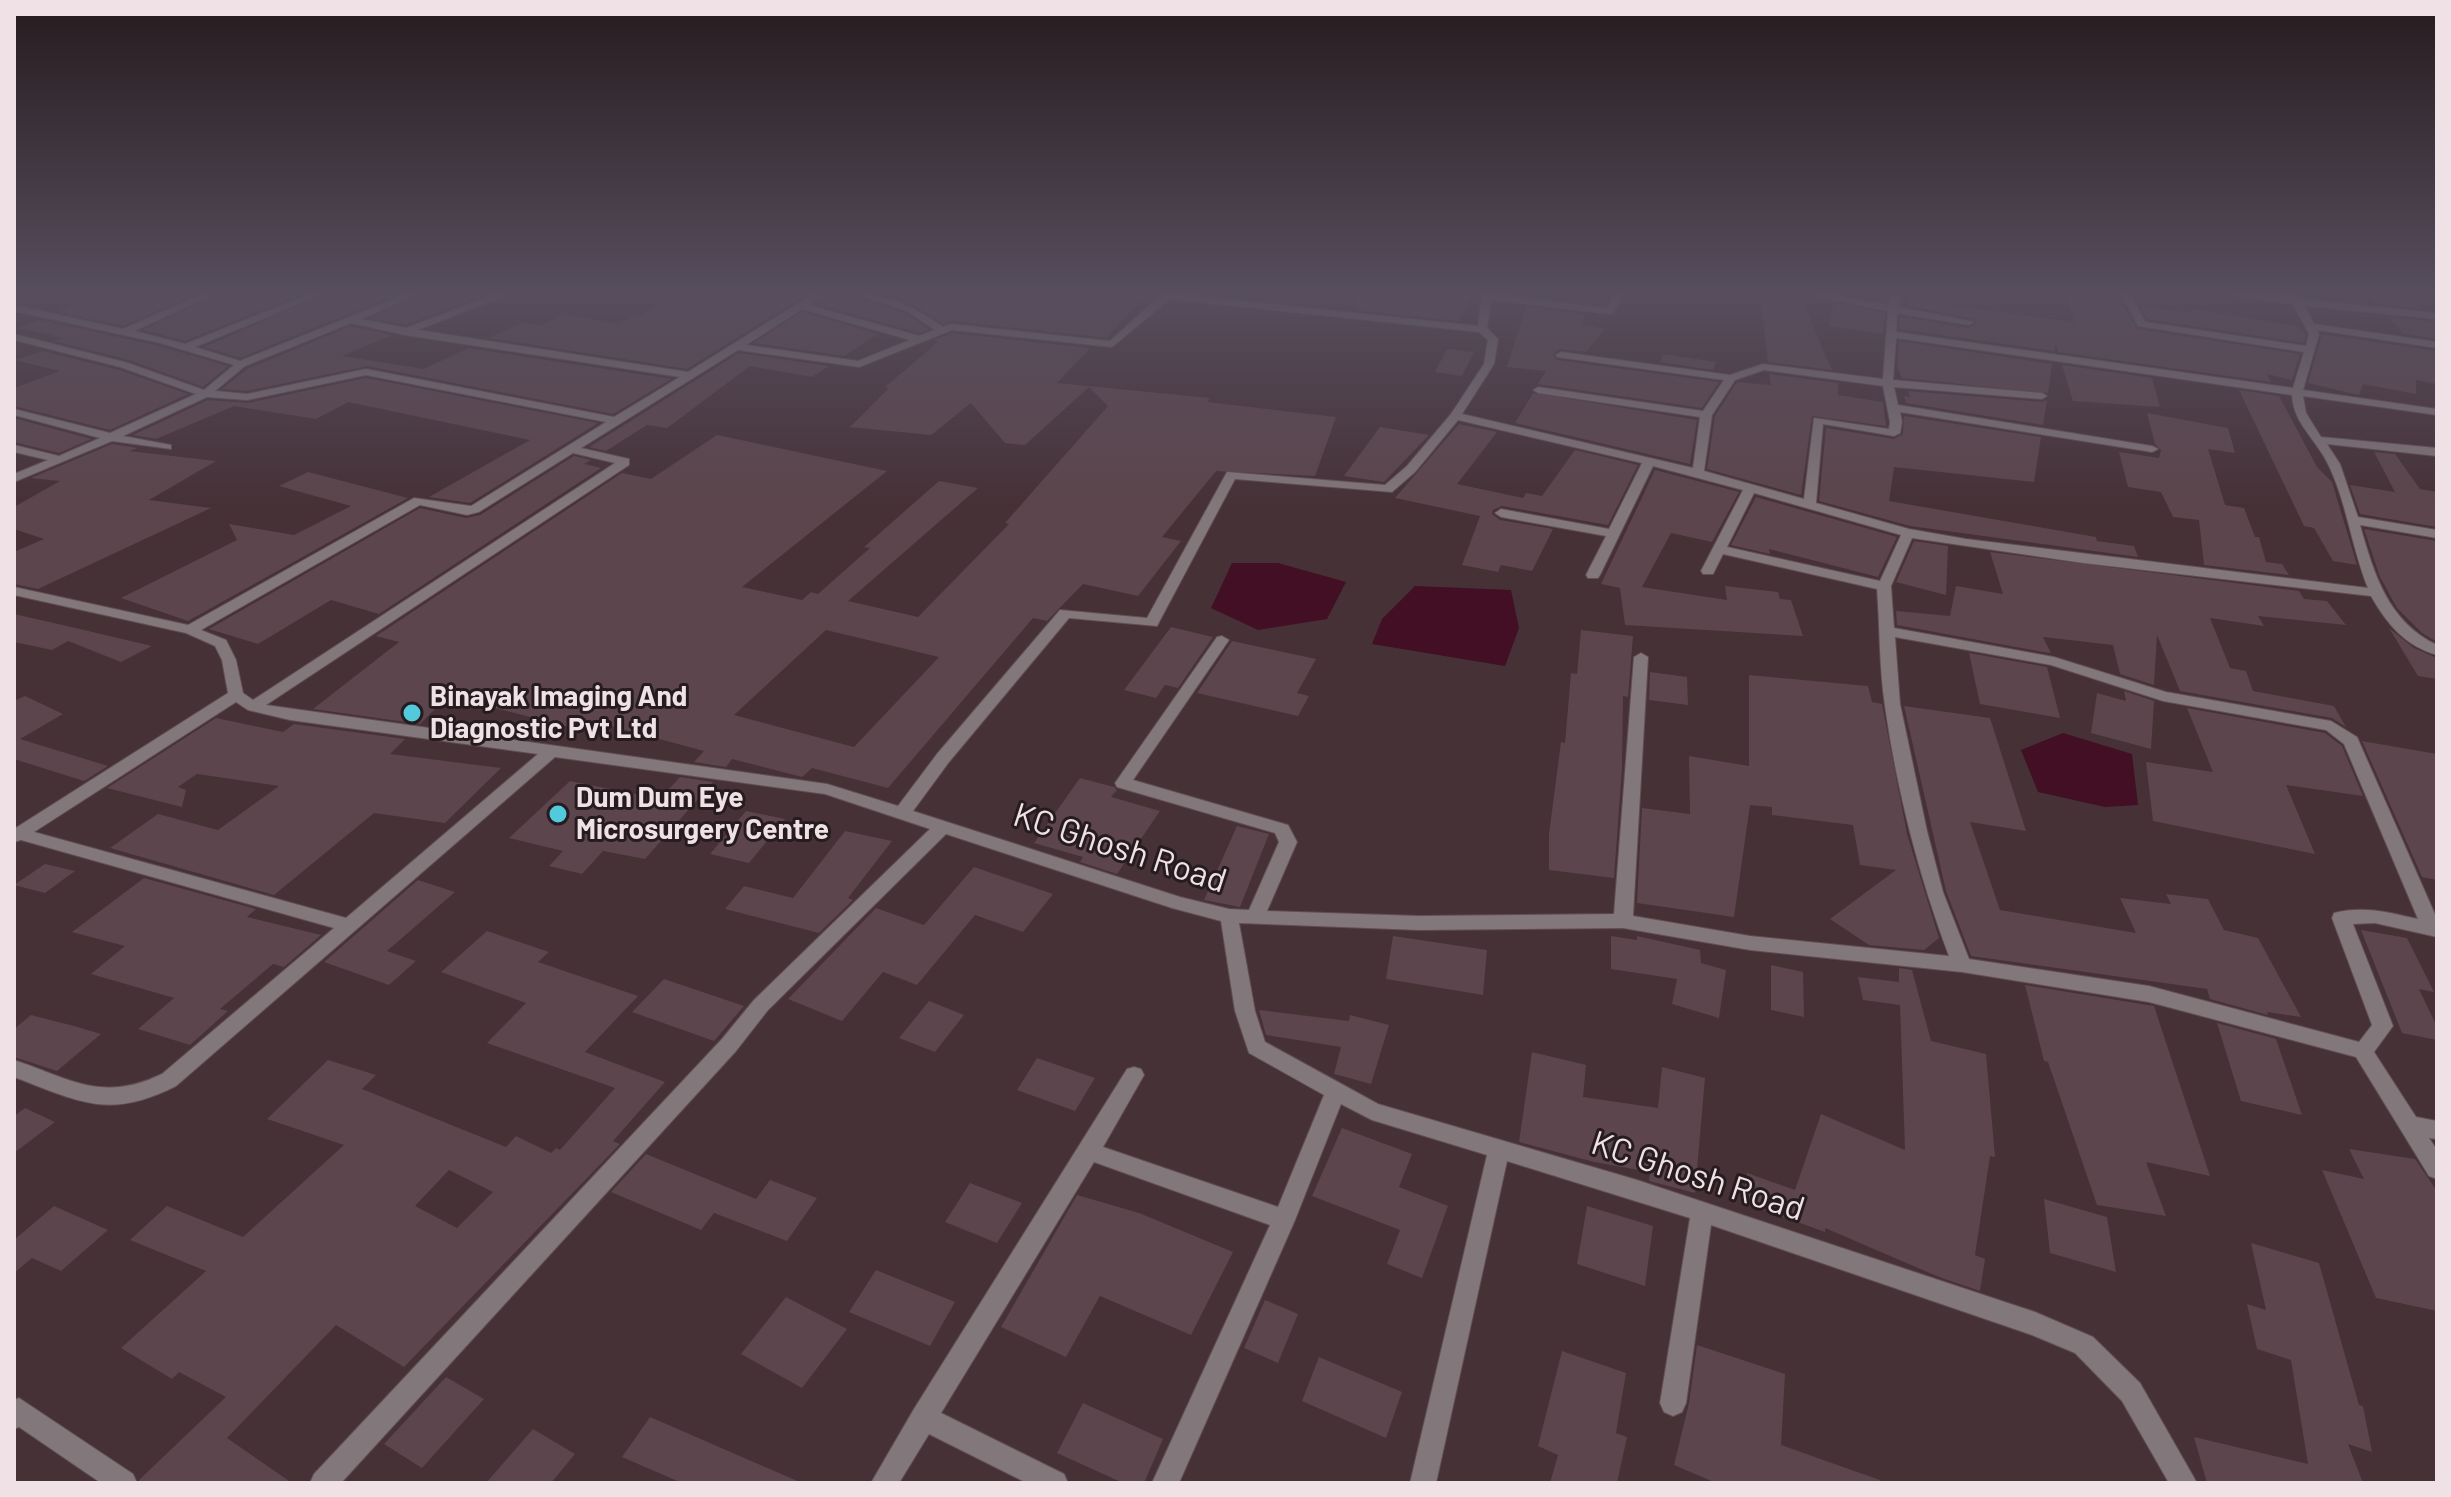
<!DOCTYPE html>
<style>
body{margin:0}
#map{position:relative;width:2451px;height:1497px;overflow:hidden;background:#463137;font-family:Barlow,sans-serif}
canvas{display:block}
.frame{position:absolute;inset:0;border:16px solid #efe1e5;pointer-events:none}
</style>
<div id="map">
<canvas width="2451" height="1497"></canvas>
<div class="frame"></div>
</div>
<script>
const g = document.querySelector('canvas').getContext('2d');
g.lineJoin = 'round';
function fill(path, color) { g.fillStyle = color; g.fill(path, 'evenodd'); }
function stroke(path, color, width, dash) { g.strokeStyle = color; g.lineWidth = width; g.lineCap = dash ? 'butt' : 'round'; g.setLineDash(dash || []); g.stroke(path); }
function write(font, color, halo, rows, align = 'center') {
  g.font = font + ' Barlow,sans-serif'; g.lineWidth = 6; g.setLineDash([]); g.textBaseline = 'middle'; g.strokeStyle = halo; g.fillStyle = color; for (const [text, x, y, turn = 0] of rows) {
    g.save(); g.translate(x, y); g.rotate((+turn || 0) * Math.PI / 180); g.textAlign = isNaN(turn) ? turn : align; if (halo) g.strokeText(text, 0, 0); g.fillText(text, 0, 0); g.restore();
  }
}
const water = new Path2D(`
 M1232,563h46l68,19 -19,37 -69,11 -47,-22z
 M1415,586l96,4 8,38 -14,38 -133,-22 10,-25z
 M2063,733l69,21 6,51 -33,2 -67,-15 -17,-42z`);
const building = new Path2D(`
 M95,296h95l-67,30 -65,-14z
 M214,296h82l-111,45 -42,-11z
 M321,296h71l-152,62 -36,-11z
 M417,296h63l-74,29 -35,-7z
 M673,296h131l-117,73 -198,-31 33,-16 18,4 24,-12 54,10 15,-8 7,1z
 M824,296l46,6 36,12 23,15 -10,4 -103,-29z
 M924,296h220l-37,42 -156,-17 -8,3 -30,-19z
 M1357,296h114l-12,25 -103,-11z
 M1760,296l42,5 30,69 -64,-8z
 M1910,296l37,5 -1,4 128,17 -7,-26 54,7 17,26 162,25 -8,26 -25,-6 4,8 -213,-30 -2,-8 -2,7 -155,-22 1,-12 68,11 9,-5 -2,-4 -67,-13z
 M2369,296h41l14,13 -48,-5z
 M1834,303l51,10 -2,21 -55,-8z
 M2140,306l53,7 -1,-4 105,17 9,8 -2,9 -157,-24z
 M1526,307l59,7 -3,10 23,5 -19,23 -27,-3 -6,5 4,6 162,22 -17,26 -164,-24 8,-13 -39,-4z
 M802,312l76,22 -34,22 -90,-13z
 M2388,317l49,5v17l-33,-5z
 M39,320l120,26 69,20 -25,21 -74,-27 -76,-19 10,-3 -45,-10z
 M351,326l41,9 -50,21 82,13 44,-21 203,31 -58,35 -246,-48 -120,25 -25,-2 25,-20z
 M952,333l138,15 -33,35 153,15 -3,4 129,15 -21,59 -99,-5 -54,66 19,4 -43,55 -55,-12 -36,37 -14,-3 -145,170 -76,-20 -10,9 -70,-18 -6,8 -32,-5 10,-11 -97,-26 -10,9 -149,-38 -28,28 -107,-15 86,-67 -23,-6 246,-163 29,6 66,-44 170,36 -145,116 60,13 9,-8 7,2 52,-46 -6,-1 75,-66 39,7 -130,113 70,16 91,-93 -4,-1 103,-117 -19,-19 -64,58 -20,-2 -34,-40 -40,32 -81,-8 39,-39 -4,-1 53,-45 -4,-2zM826,630l113,27 -85,90 -120,-32z
 M2322,334l115,17v33l-21,-4v14l-53,-10 -4,11 -51,-12z
 M1899,341l153,23 -4,29 -146,-15 -5,-12z
 M1447,349l27,3 -12,24 -27,-4z
 M43,351l76,19 69,24 -78,36 -96,-24v-18l46,-17 -45,-11z
 M739,353l90,13 -17,11 -62,-11 -83,62 -20,-3 -41,26 -17,-4z
 M1663,354l53,8 -3,8 -53,-8z
 M2062,365l90,13 8,29 -87,-6z
 M1769,374l69,9v12l45,7 3,24 -74,-10 -11,79 -94,-26 8,-53 22,-34 34,3z
 M366,378l232,45 -128,80 -41,-6 101,-57 -182,-38 -32,17 -82,-13 -78,33 -23,-4 75,-35 40,3z
 M2239,390l40,6 38,71 15,15 25,83 -24,-4 -19,-33 -10,-2z
 M1908,391l134,11 5,-2 -4,25 -137,-22 -2,-7 6,1z
 M1533,393l164,27 -7,44 -175,-41z
 M2147,413l81,15 7,25 -27,-4 17,56 19,3 11,29h4l7,25 16,2 7,11 -85,-10 -5,-45 -26,-3 -12,-25 -33,-5 -9,-35 40,6 2,-8 -6,-6z
 M1904,416l137,21 -7,45 -140,-15 -5,34 207,36 1,4 37,5 4,11 -228,-31 -91,-25 7,-73 68,11 9,-5z
 M14,418l77,21 -32,14 -45,-11z
 M1459,424l38,8 -40,52 66,14 3,-5 16,3 33,-46 63,15 -30,60 -106,-19 -9,4 -1,4 8,6 53,9 -21,42 -31,-6 -3,7 -36,-7 18,-49 -85,-18z
 M1380,427l49,8 -45,47 -40,-6z
 M112,444l26,4 -9,3 87,10 -67,39 62,8 -173,81 -24,-5v-32l30,-13 -30,-10v-22l46,-26 -29,-3z
 M2374,452l21,2 25,35 17,3v35l-77,-13 -10,-29 45,7z
 M574,456l17,4 -7,4 17,4 -222,146 -48,-14 -73,44 -49,-15 211,-121 46,10 14,-3z
 M1655,470l84,22 -27,50 -41,-9 -29,54 85,13 -2,-14 53,6 2,7 11,1 12,36 -178,-11 -5,-37 -19,-4z
 M308,472l100,26 -220,123 -67,-23 116,-58 -8,-16 65,11 57,-29 -72,-20z
 M1756,497l141,40 -19,40 -109,-28 1,5 -39,-9z
 M2364,529l73,12v101l-15,-9 -25,-25 -17,-31z
 M1914,541l34,5 -2,49 -50,-13z
 M1990,552l309,39 5,8 23,2 19,24 -88,-9 6,10 -54,-8 20,50 16,3 7,20 81,15 12,21 -14,-9 -152,-27 -23,-56 -3,50 -34,-11 -7,-29 -70,-8 8,16 -8,-1 -146,-27 -1,-14 54,5 6,-30 47,8z
 M14,614l53,12 85,20 -31,16 -53,-21 -16,9 -38,-8z
 M1171,627l42,10 -35,51 -13,-3 -9,13 -32,-8z
 M2389,628l25,20 23,10v21l-19,-3z
 M1581,630l52,6 -5,61 -5,-1 -1,72 -8,110 -65,-8v-36l12,-92 4,1 6,-70 6,1z
 M1232,641l84,18 -19,34 12,3 -11,20 -101,-23z
 M1969,653l78,14 13,51 -80,-14z
 M1650,672l37,5 1,28 -39,-5z
 M1749,675l119,11 4,16 10,2 25,130 32,104 -15,12 -55,-5 -39,-26 66,-49 -36,-5 -7,-40 -81,-10v-8l-22,-2 -16,112 -97,-14 5,-95 48,6 -1,-58 60,10z
 M2124,691l30,10 -3,48 -60,-16 6,-40 29,8z
 M25,696l38,18 -43,25 88,27 -24,15 -70,-22v-58z
 M1904,706l86,12 36,113 -56,-9 30,88 136,23 -16,-35 51,6 -5,-10 42,5 16,31 34,8 43,79 -34,-5 1,3 -58,-16 -3,-10 -236,-33 -25,-65z
 M2187,708l138,25 17,13 21,50 -77,-11 29,69 -162,-33 -7,-59 67,10z
 M216,718l67,14 11,-8 111,15 -15,15 111,14 -56,55 -71,-10 -100,82 -164,-47 48,-34 60,16 61,-44 -82,-12 -19,13 8,3 -4,17 -75,-19z
 M2362,741l75,13v126l-15,-3z
 M680,777l33,5 -68,77 -42,-8 -21,23 -33,-8 14,-15 -54,-13 61,-57 90,18z
 M1080,778l34,9 3,3 -6,7 49,14 -43,63 -37,-12 3,-5 -49,-14z
 M746,811l39,8 -36,44 -39,-9z
 M1237,826l32,8 -29,73 -36,-7z
 M845,831l47,10 -44,57 5,2 -34,33 -94,-24 19,-23 49,12z
 M45,864l30,7 -30,22 -31,-8z
 M974,867l79,27 -30,38 -48,-17 -58,70 -34,-13 -41,49 -54,-22 88,-91 48,17z
 M144,878l112,31 -9,8 74,18 -37,32 -11,-3 -53,45 8,2 -38,34 -52,-16 36,-31 -83,-24 34,-28 -53,-14z
 M418,880l37,12 -68,59 29,10 -27,24 -65,-23z
 M2361,930l46,8 27,54 -15,-3 18,38v13l-35,-7z
 M487,931l62,21 -11,10 100,34 -53,56 80,30 -52,59 7,3 -216,223 -68,-42 -109,113 65,45h-152l-1,-3 87,-83 -47,-25 -7,7 -51,-31 85,-77 -76,-31 37,-34 76,31 101,-92 -77,-26 61,-59 48,15 -14,14 144,58 10,-11 35,17 5,-5 4,2 55,-62 -128,-45 39,-40 -85,-31zM449,1170l44,22 -36,36 -42,-22z
 M1393,936l94,14 -4,45 -97,-16z
 M1611,936l26,4v-4l63,14 1,13 25,7 -7,48 -47,-14 5,-25 -66,-10z
 M1771,965l32,7 1,45 -33,-7z
 M1899,968l13,2 19,71 55,13 9,103 -5,-1 -15,99 10,4 -5,32 -41,-14 -114,-49v4l-83,-30 5,-29 48,17 26,-76 84,36 -5,-145 -37,-5 -5,-23 41,5z
 M664,979l80,27 -30,35 -82,-29z
 M2025,985l129,21 56,170 -64,-14 20,54 -69,-11 -49,-143 -4,-1z
 M929,1001l35,14 -29,37 -36,-14z
 M1259,1010l90,11 1,-6 39,10 -18,59 -37,-10 7,-27 -75,-12z
 M31,1015l43,11 27,8 -44,37 -43,-14v-28z
 M2217,1023l59,16 26,76 -61,-14z
 M1532,1052l54,13 -3,32 75,11 4,-41 43,11 -10,115 -46,-12 1,-9 -56,-10 -75,-20z
 M1037,1058l58,20 -20,33 -58,-21z
 M25,1108l30,14 -41,31v-37z
 M1342,1128l70,26 -13,33 49,19 -26,72 -35,-14 13,-34 -88,-34z
 M2349,1149l66,10 22,32v120l-61,-13 -54,-128 42,9z
 M646,1154l110,45 14,-19 47,18 -30,43 -73,-28 -13,17 -90,-38z
 M970,1183l52,20 -25,40 -52,-21z
 M1077,1195l62,18 94,39 -42,83 -91,-39 -34,61 -65,-30z
 M2044,1199l63,18 9,55 -66,-19z
 M54,1206l54,24 -47,41 -29,-13 -18,15v-33z
 M1587,1206l66,20 -8,60 -68,-22z
 M2251,1243l68,20 40,142 4,1 9,46 -24,-8 15,39h-156l-13,-46 114,27 -17,-104 -34,-11 -10,-45 19,6z
 M876,1270l79,32 -25,44 -81,-34z
 M786,1297l61,32 -45,59 -61,-34z
 M1265,1300l33,14 -20,49 -34,-15z
 M1697,1345l88,29 -4,71 99,35 -1,3h-163l-42,-18 15,-62z
 M1562,1351l64,22 -10,60 11,4 -10,46h-67l8,-28 -20,-9z
 M1319,1357l83,35 -16,46 -84,-37z
 M446,1377l38,22 -62,69 -38,-24z
 M1083,1403l80,36 -19,44h-21l-66,-30z
 M650,1417l152,66h-120l-60,-26z
 M533,1429l42,25 -24,29h-65z`);
const minor = new Path2D(`
 M198,296h13l-77,35 51,13 120,-48h13l-123,51 45,14 161,-65h13l-53,23 45,9 84,-32h14l-86,34 270,42 122,-76h11l-12,9 110,31 16,-6 -28,-19 -44,-15c31,0 55,14 80,31l8,-3 159,17 50,-45h35l283,30 4,-30h25l100,12 6,-12h9l-9,17 -3,1 -119,-14 -4,28 11,11 -4,25 -32,50 231,54 7,-51 -162,-24 -5,-3 5,-3 165,24 21,-31 -167,-23 -1,-2 5,-3 169,23 33,-11 120,15 5,-68 -74,-15h23l51,9 4,-9h9l-3,11 76,15 -5,3 -72,-12 -1,19 397,56 11,-36 -166,-26 -16,-30h9l14,26 161,24 3,-12 -16,-30 -60,-8h63l3,3 138,14v6l-132,-13 9,18 123,18v6l-120,-18 2,4 -16,56 134,19v6l-134,-19 3,17 15,24 116,11v8l-110,-12 13,20 18,53 79,13v8l-77,-13c14,49 28,97 77,120v10c-32,-9 -50,-31 -66,-59l-288,-33 -171,-25 -21,48 3,42 160,29 112,35 165,29 26,16 80,182v18l-62,-14 -22,1 40,102 -19,26 42,65 21,4v18l-8,-1 8,12v29l-8,-3 -73,-119 -207,-55 -187,-30 -212,-22 -127,-22 -204,2 -180,-7 16,88 10,31 113,62 259,76 398,132 58,25 47,46 57,100h-28l-47,-82 -47,-48 -43,-18 -321,-110 -25,178 -4,9 -9,4 -9,-4 -4,-9 30,-185 -183,-57 -71,322h-26l77,-328 -115,-35 -31,-16 -46,116 -116,263h-27l118,-258 -176,-63 -153,251 123,61 4,9h-41l-98,-49 -30,49h-28l43,-74 213,-340 7,-2 7,2 3,6 -41,72 175,60 46,-112 -75,-42 -14,-42 -14,-90 -49,-13 -226,-74 -178,176 -32,41 -395,432h-31l4,-9 408,-435 32,-39 176,-171 -105,-35 -270,-37 -379,329c-67,34 -96,16 -162,-9v-17c57,19 88,43 148,14l172,-146 -313,-88 -7,2v-13l214,-136 -6,-33 -7,-14 -29,-13 -172,-38v-8l174,38 226,-127 57,8 135,-84 -240,-47 -119,25 -40,-3 -84,39 48,9v4l-59,-8 -98,41v-8l34,-14 -34,-8v-7l45,11 41,-18 -86,-23v-6l96,24 86,-39 -76,-27 -106,-27v-6l114,29 76,27 30,-25 -74,-22 -146,-32v-6l109,24zM1170,299l309,33 9,8 -4,24 -33,50 -44,52 -22,19 -158,-13 -80,146 -87,-8 -123,144 -39,52 -71,-22 -561,-79 363,-240v-6l-48,-11 157,-98 121,17 93,-37 160,17zM802,309l108,31 -52,21 -112,-16zM351,323l54,12 275,42 -66,40 -248,-48 -119,25 -32,-3 30,-25zM1896,338l396,57c1,25 19,40 31,60 22,36 28,92 45,133l-402,-49 -57,-10 -93,-26 7,-79 71,12 6,-3 2,-11 -2,-10 252,40 6,-3 -6,-3 -254,-41 -4,-18 148,12 5,-3 -5,-3 -149,-13zM1764,370l119,16 7,36 -1,7 -75,-11 -10,81 -100,-28 8,-56 23,-35zM1458,420l184,43 -33,66 -108,-20 -6,4 6,4 105,19 -20,39 2,3h10l2,-3 53,-109 90,24 -42,81 2,3h10l10,-20 154,35c3,38 2,78 8,117 12,85 34,170 64,250l-199,-20 -117,-20 15,-259 -7,-4 -7,4 -20,257 -195,2 -152,-5 30,-69 -9,-17 -155,-45 96,-140 -7,-4 -5,1 -102,146 2,4 158,46 4,9 -30,68 -20,-1 -49,-12 -267,-86 36,-49 120,-144 88,8 78,-147 157,13 23,-20zM573,453l42,10 -362,237 -10,-7 -7,-33 -10,-20 -25,-10 219,-125 47,10 12,-3zM1754,493l147,42 -21,46 -153,-34zM1895,637l156,28 112,36 163,29 18,14 74,175c-27,-6 -55,-14 -84,-6l-2,5 40,107 -13,17 -210,-56 -180,-27 -26,-67 -16,-61 -27,-127zM236,702l12,8 42,10 248,34 -192,164 -312,-86z
 M19,1398l114,76 4,9h-36l-82,-56 -5,2v-29z`);
const markers = [
 [412,713,10,"#53cadc"],
 [558,814,10,"#53cadc"]
];
const poiNames = [
 ["Binayak Imaging And",430,697],
 ["Diagnostic Pvt Ltd",430,729],
 ["Dum Dum Eye",576,798],
 ["Microsurgery Centre",576,830]
];
const nearStreetnames = [
 ["KC Ghosh Road",1120,848,18],
 ["KC Ghosh Road",1698,1176,18]
];
fill(water, '#420f24');
fill(building, '#5c454c');
stroke(minor, '#614d53', 2);
fill(minor, '#82777a');
const sky = g.createLinearGradient(0, 0, 0, 506);
sky.addColorStop(0, '#261b1e');
sky.addColorStop(0.58, '#574e5e');
sky.addColorStop(1, '#574e5e00');
g.fillStyle = sky;
g.fillRect(0, 0, 2451, 506);
for (const [x, y, r, color] of markers) { const dot = new Path2D(); dot.arc(x, y, r, 0, 2 * Math.PI); g.fillStyle = color; g.fill(dot); stroke(dot, '#261c1f', 3); }
write('bold 28px', '#efe1e5', '#261c1f', poiNames, 'left');
write('34px', '#efe1e5', '#261c1f', nearStreetnames);
</script>
